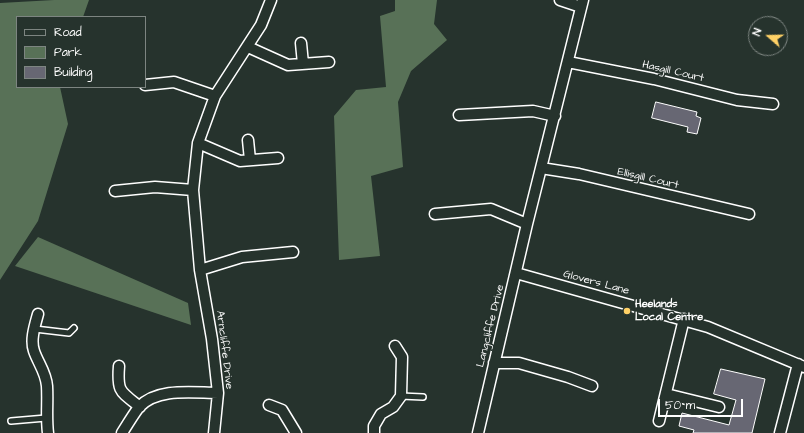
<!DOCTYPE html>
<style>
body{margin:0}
#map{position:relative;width:804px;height:433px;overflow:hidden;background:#26332d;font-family:"Architects Daughter",sans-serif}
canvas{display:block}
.legend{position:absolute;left:16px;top:16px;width:130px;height:72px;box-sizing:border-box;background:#26332d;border:1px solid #7d8581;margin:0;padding:5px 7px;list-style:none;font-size:12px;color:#fff}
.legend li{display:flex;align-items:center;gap:8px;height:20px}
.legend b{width:20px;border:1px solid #7d8581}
.north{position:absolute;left:748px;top:16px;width:40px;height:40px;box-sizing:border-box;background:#26332d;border:1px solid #7d8581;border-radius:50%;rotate:290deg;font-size:11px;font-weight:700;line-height:16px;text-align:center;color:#fff}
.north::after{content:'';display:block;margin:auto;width:14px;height:18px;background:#ffd166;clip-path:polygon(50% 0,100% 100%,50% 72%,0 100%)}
.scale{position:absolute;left:658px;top:399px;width:85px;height:18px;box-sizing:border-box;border:2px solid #fff;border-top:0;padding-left:5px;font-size:12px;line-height:14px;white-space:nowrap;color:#fff;-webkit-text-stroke:3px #26332d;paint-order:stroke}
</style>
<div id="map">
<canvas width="804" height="433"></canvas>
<ul class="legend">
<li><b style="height:5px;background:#26332d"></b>Road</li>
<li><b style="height:11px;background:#587157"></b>Park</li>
<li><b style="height:11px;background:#676773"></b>Building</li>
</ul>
<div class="north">N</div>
<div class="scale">50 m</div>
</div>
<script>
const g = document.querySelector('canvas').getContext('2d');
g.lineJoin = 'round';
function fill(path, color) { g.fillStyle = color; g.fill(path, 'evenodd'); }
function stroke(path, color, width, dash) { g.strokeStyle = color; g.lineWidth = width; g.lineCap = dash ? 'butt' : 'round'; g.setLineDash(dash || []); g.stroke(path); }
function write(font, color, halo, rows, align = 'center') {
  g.font = font + ' "Architects Daughter",sans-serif'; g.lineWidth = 3; g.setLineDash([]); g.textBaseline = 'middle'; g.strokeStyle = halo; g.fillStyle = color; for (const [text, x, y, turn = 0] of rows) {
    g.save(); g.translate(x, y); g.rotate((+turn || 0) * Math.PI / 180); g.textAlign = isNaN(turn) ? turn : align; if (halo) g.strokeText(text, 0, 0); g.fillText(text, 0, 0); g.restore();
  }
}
const green = new Path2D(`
 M54,0h35l-6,17h-66v70h43l8,37 -30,97 -38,59v-277z
 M395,0h42l-3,24 13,16 -36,31 -13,31 5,65 -32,9 9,80 -41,4 -5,-144 22,-26 30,-3 -6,-71 15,-5z
 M38,237l150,66 3,22 -176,-59z`);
const building = new Path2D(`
 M656,102l41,10 -1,4 5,2 -4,16 -10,-2 1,-5 -36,-9z
 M721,369l44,10 -13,54h-59l1,-3 -15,-4 3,-13 47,12 7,-25 -22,-6z`);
const service = new Path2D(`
 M35,329l34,4 5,-5
 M401,396l22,1
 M11,421l35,-3`);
const minor = new Path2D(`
 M560,0l21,7
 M301,43l2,21
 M248,47l40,18 41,-3
 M568,62l86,17 83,21 36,4
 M145,85l29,-3 41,14
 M459,115l74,-4 22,5
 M248,140l2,20
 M198,143l42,18 38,-3
 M541,168l38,6 170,40
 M115,191l40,-4 38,3
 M435,214l56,-5 36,15
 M200,270l42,-13 51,-5
 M516,273l192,54 96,40
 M38,314c-3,11 -8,26 -4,37 4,12 12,21 13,35 1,16 -1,31 1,47
 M494,363h25l49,14 24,9
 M119,366c-2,26 1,25 21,41
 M666,394l53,13
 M269,405l13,5 14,23
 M659,421l25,-102
 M122,433c5,-8 11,-18 17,-26 19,-20 55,-14 79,-14
 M214,433l4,-40 -6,-54 -12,-69 -7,-80 5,-47 17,-47 46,-71 10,-25
 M374,433v-7l7,-12 12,-7 8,-11 1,-39 -7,-11
 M478,433l49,-209 56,-224
 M780,433l18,-69`);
const markers = [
 [627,311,4,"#ffd166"]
];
const streetNames = [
 ["Hasgill Court",673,72,13],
 ["Ellisgill Court",648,179,13],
 ["Glovers Lane",596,283,15],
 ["Langcliffe Drive",491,326,-76],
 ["Arncliffe Drive",224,350,83]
];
const poiNames = [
 ["Heelands",635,305],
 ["Local Centre",635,318]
];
fill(green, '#587157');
fill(building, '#676773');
stroke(building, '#fff', 1);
stroke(service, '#fff', 8);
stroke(minor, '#fff', 13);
stroke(service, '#26332d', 5);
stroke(minor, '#26332d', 10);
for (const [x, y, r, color] of markers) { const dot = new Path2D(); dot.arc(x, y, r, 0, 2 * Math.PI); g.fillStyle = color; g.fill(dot); stroke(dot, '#26332d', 1.5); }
write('11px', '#fff', '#26332d', streetNames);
write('bold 11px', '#fff', '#26332d', poiNames, 'left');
</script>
